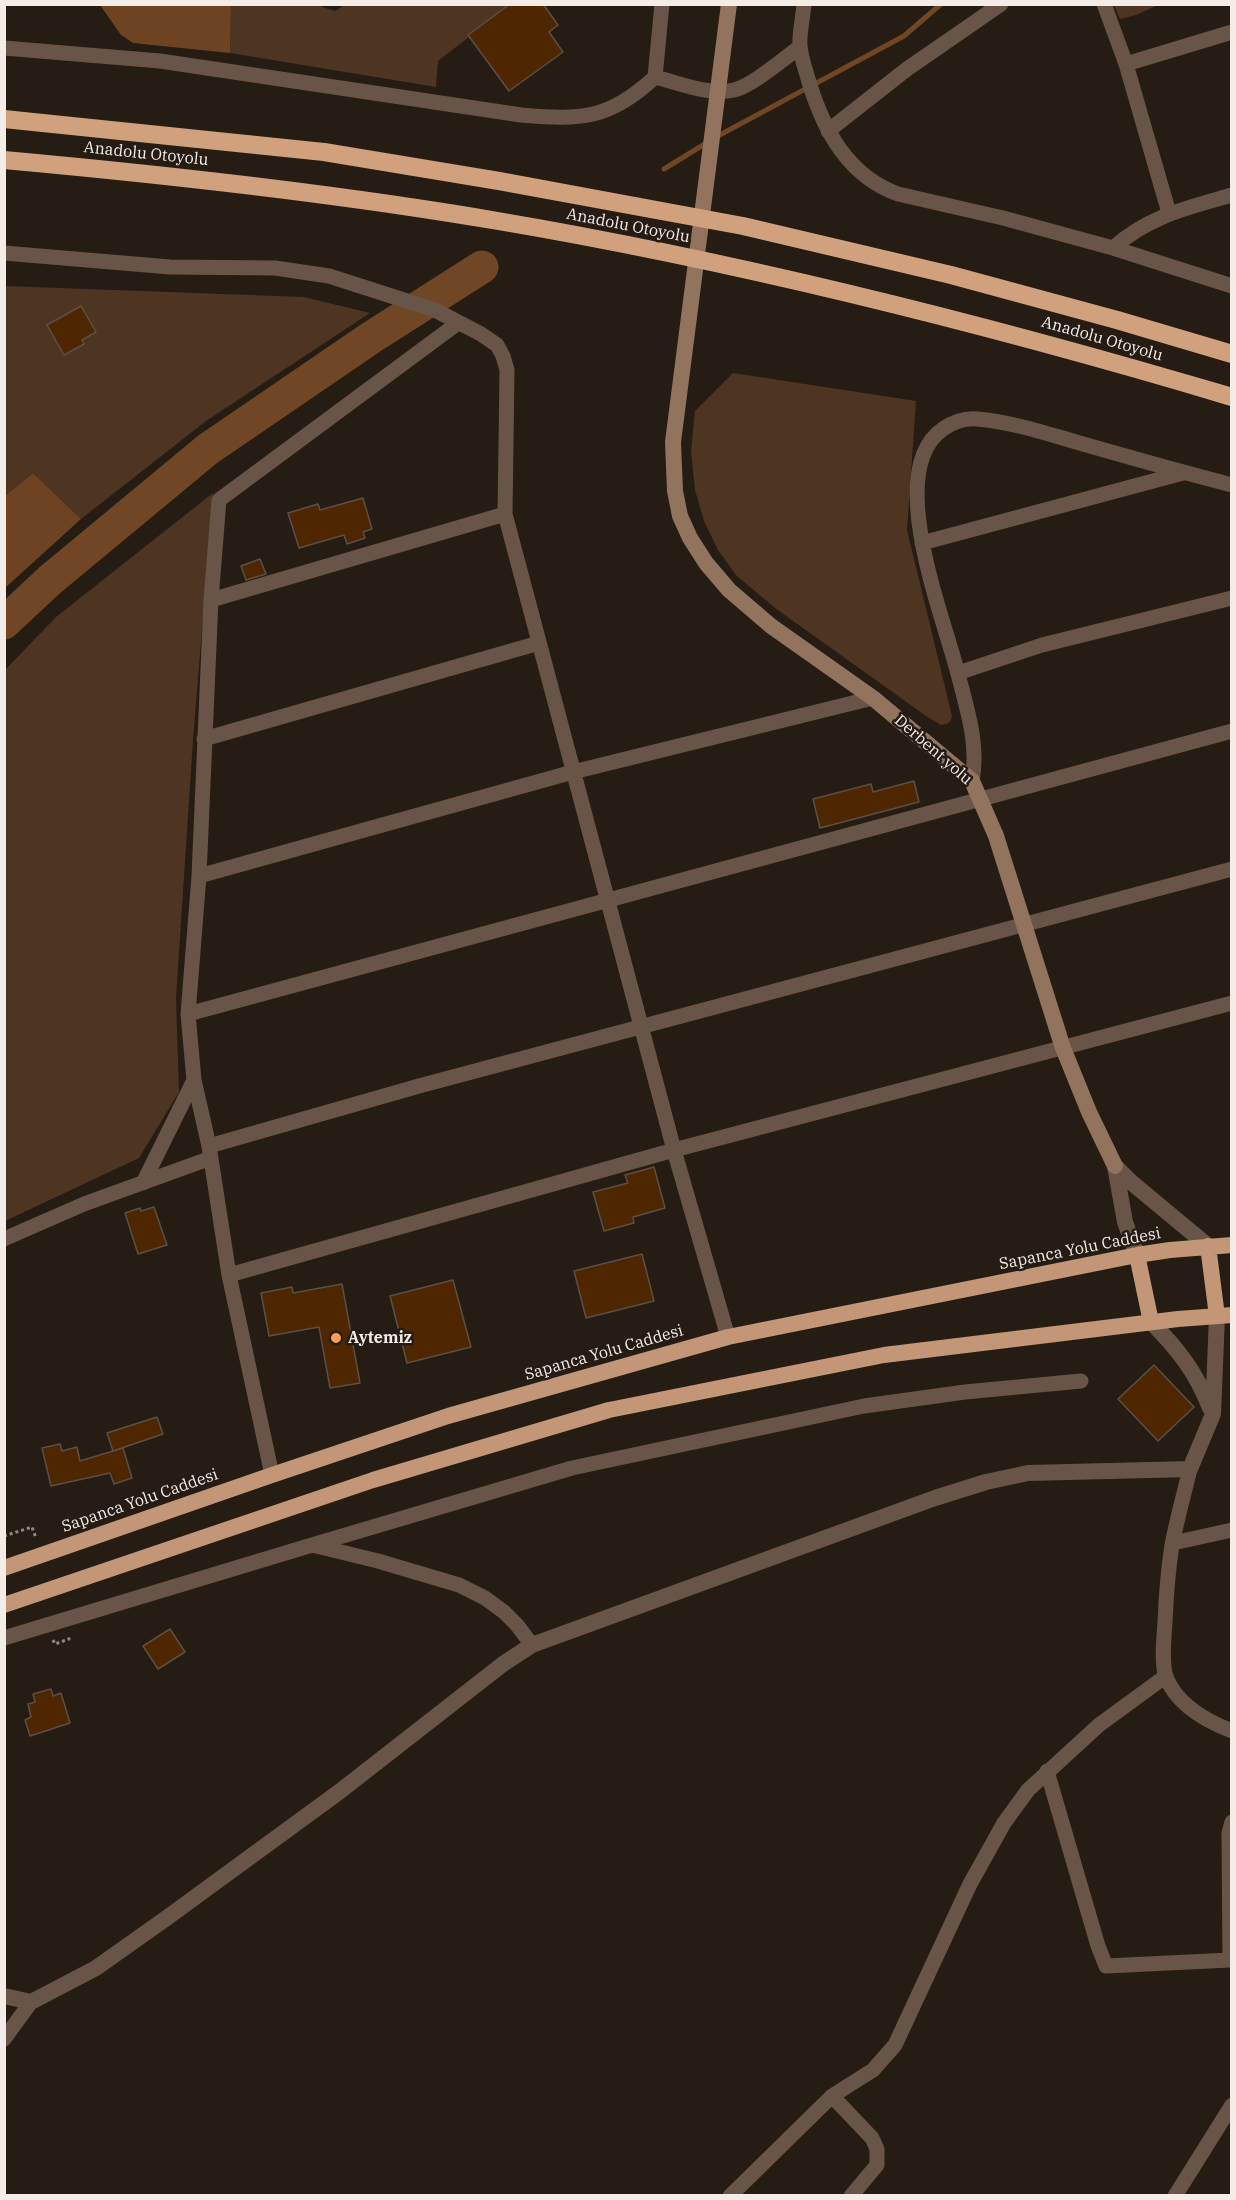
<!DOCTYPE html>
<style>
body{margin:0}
#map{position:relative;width:1236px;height:2200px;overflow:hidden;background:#251c14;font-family:"IBM Plex Serif",serif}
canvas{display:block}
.frame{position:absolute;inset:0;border:6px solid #f3ece7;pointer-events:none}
</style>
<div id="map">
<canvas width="1236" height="2200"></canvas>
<div class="frame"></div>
</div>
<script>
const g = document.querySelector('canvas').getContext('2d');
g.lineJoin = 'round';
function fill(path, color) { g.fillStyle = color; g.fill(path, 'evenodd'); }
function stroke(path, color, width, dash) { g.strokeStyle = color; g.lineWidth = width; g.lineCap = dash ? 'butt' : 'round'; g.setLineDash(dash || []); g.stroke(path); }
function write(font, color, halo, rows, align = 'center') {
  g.font = font + ' "IBM Plex Serif",serif'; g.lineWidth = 5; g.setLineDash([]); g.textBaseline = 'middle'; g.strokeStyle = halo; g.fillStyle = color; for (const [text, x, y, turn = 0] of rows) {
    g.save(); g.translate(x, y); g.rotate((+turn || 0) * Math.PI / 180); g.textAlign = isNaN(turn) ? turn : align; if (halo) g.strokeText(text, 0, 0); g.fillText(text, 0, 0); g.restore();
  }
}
const green = new Path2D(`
 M346,4l164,1 -72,56 -2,26 -206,-34 1,-48h90l1,2 13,4z
 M1114,5h44l-22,10 -16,4z
 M5,286l299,11 66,16 -164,108 -125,98 -48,-46 -28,23z
 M733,373l183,28 -9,129 45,186c-1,7 -4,8 -11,9l-15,-9 -151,-108 -39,-33 -18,-25 -14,-29 -9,-31 -4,-39 4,-40z
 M213,493l-20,247 -17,258 3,94 -40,66 -134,63 -1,-550 52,-54z`);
const forest = new Path2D(`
 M100,5h131l-1,48 -97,-10 -12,-8z
 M33,473l48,46 -76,69v-92z`);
const stream = new Path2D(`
 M716,137l188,-101 37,-32
 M664,169l44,-27`);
const river = new Path2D(`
 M4,623l46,-43 158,-131 164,-112 110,-70`);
const building = new Path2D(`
 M510,4h33l15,21 -9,7 14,20 -54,39 -41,-56z
 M81,306l15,26 -14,8 2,4 -20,11 -17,-30z
 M363,498l9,31 -9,3 2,6 -18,6 -3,-9 -45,13 -11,-35 30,-9 2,6z
 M260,559l6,15 -20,6 -5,-14z
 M914,781l5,21 -99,26 -7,-29 58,-15 2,8z
 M654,1167l11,41 -32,9 1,6 -30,8 -11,-39 35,-9 -3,-8z
 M154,1207l13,38 -29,9 -13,-41 15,-5 1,3z
 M642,1254l12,47 -68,17 -12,-47z
 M453,1280l18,67 -64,16 -17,-67z
 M342,1284l18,99 -30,5 -11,-61 -50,9 -8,-43 31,-6 1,6z
 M1154,1365l40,42 -36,34 -40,-42z
 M157,1417l6,17 -50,17 -6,-18z
 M60,1444l2,7 15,-4 3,14 43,-13 9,30 -18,6 -4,-11 -59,13 -9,-38z
 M170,1629l15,23 -27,17 -15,-23z
 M51,1689l2,7 8,-3 9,30 -40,13 -5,-16 6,-3 -3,-13 7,-2 -2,-8z`);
const path = new Path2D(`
 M4,1536l28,-9 4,11
 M53,1640l2,4 14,-5 -1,-3`);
const minor = new Path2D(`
 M804,4c-1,14 -5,29 -4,42 1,12 6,25 9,36 15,49 39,94 89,112l105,24 110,30 119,38
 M1104,4l22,60 43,149
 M4,48l156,13 361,54c60,5 88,5 134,-38l7,-73
 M1126,64l106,-32
 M655,77c24,6 54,19 79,13 18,-4 49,-31 66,-43
 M828,131l79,-62 94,-65
 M1113,248c36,-32 74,-40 119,-53
 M4,253l166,14 105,1 54,8 106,34 46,24 16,11 6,11 4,14 -2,144 169,636 54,187
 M922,543l261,-70
 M211,600l294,-86
 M958,673l84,-28 190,-47
 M204,739l335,-96
 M972,781c7,-36 -5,-72 -14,-107 -14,-57 -75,-204 -15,-245 10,-7 21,-11 34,-10 36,3 71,15 106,25 49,14 99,28 149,41
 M199,876l374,-104 300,-74
 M188,1014l1044,-283
 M209,1146l210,-60 813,-217
 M143,1183l51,-103
 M4,1239l80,-35 127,-46
 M229,1275l445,-125 558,-147
 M1190,1469c-6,25 -13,50 -18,76 -4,26 -6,52 -7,77 -1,17 -4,40 1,55 11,28 40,44 66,54
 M272,1475l-43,-200 -20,-129 -15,-66 -6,-66 11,-138 12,-276 8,-100 239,-177
 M1173,1543l59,-13
 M312,1545l260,-77 292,-62 101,-14 116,-11
 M4,1638l308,-93 66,16 81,24 26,13 19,14 13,13 15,20
 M1047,1771l51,175 8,20 124,-6 -1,-127 3,-11
 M4,2039l27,-37
 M832,2096l40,42 5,11v16l-26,31
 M730,2196l102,-100 41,-26 22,-25 75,-161 34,-61 24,-33 71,-65 67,-49
 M1175,2196l57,-91`);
const tertiary = new Path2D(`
 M1115,1166l16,16 77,64
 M1115,1166l10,56 12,33
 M1151,1322c27,27 45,50 59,86
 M4,1996l27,6 65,-34 72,-51 171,-125 164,-128 29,-19 403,-147 51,-16 42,-9 162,-4 23,-55 4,-98`);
const secondary = new Path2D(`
 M729,4l-56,438 2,49 5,25 10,22 16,25 23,27 42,36 102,72 99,83 24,55 67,212 26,64 26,54`);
const trunk = new Path2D(`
 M1208,1246l9,70
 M1137,1255l14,67
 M4,1568l268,-93 176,-59 280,-79 409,-82 33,-5 62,-5
 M4,1605l369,-125 236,-70 275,-55 294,-36 54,-4`);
const motorway = new Path2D(`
 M4,119l320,33 175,29 244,45 208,49 166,45 115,34
 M4,160c165,15 330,33 494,61 248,42 492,104 734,176`);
const markers = [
 [336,1338,6,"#fb9e51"]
];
const streetNames = [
 ["Anadolu Otoyolu",146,154,6],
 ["Anadolu Otoyolu",628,226,11],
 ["Anadolu Otoyolu",1102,339,16],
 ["Derbent yolu",933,750,41],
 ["Sapanca Yolu Caddesi",1080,1249,-11],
 ["Sapanca Yolu Caddesi",604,1353,-16],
 ["Sapanca Yolu Caddesi",140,1501,-19]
];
const poiNames = [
 ["Aytemiz",348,1338]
];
fill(green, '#4e3521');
fill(forest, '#6d4321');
stroke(stream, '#704624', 5);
stroke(river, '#704624', 33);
fill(building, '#4e2701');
stroke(building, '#5b4f47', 1.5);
stroke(path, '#928a84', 3, [3, 3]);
stroke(minor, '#685547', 15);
stroke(tertiary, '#685547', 16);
stroke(secondary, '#92735d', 16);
stroke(trunk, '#c29676', 16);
stroke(motorway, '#d1a17d', 18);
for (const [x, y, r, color] of markers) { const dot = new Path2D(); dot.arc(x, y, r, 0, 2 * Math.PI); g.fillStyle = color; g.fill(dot); stroke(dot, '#251c14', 2); }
write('16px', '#f3ece7', '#251c14', streetNames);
write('bold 16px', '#f3ece7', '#251c14', poiNames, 'left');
</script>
